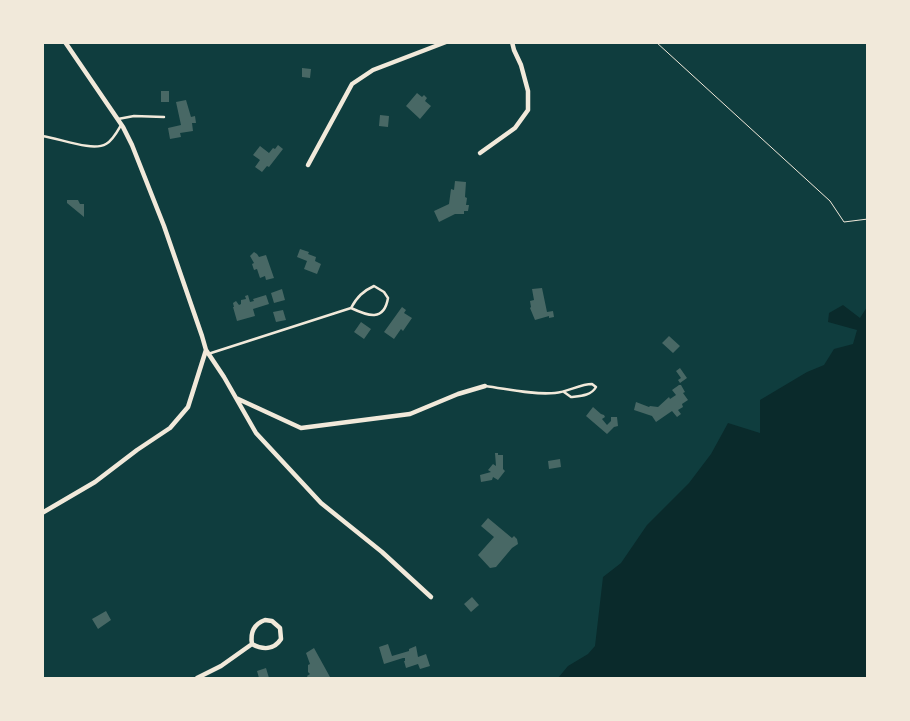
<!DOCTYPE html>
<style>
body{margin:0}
#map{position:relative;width:910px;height:721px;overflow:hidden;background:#0f3d3e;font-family:"DejaVu Sans",sans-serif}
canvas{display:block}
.frame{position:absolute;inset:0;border:44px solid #f1e9da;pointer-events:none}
</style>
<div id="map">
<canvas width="910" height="721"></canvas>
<div class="frame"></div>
</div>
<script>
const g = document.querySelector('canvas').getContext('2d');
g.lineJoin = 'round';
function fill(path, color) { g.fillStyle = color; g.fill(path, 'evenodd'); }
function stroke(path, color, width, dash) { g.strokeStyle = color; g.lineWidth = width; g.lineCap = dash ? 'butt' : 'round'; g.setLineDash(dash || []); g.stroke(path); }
const water = new Path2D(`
 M843,305l17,13 7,-11v371h-309l10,-12 20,-12 7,-8 8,-69 18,-14 26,-38 42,-42 22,-29 17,-31 32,10v-33l47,-28 17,-7 10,-16 19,-5 4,-14 -29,-8 1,-9z`);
const building = new Path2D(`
 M302,68l9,1 -1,9 -8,-1z
 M161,91h8v11h-8z
 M417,93l5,4 2,-2 3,3 -2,3 6,5 -11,13 -14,-13z
 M186,100l5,17 4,-1 1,7h-4l1,8 -13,2 1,4 -11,2 -2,-11 13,-3 -5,-23z
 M380,115l9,1 -1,11 -9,-1z
 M278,145l5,4 -14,18 -2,-1 -5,6 -7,-5 5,-7 -7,-5 7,-9 9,7 4,-5 2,1z
 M455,181l11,1 -1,15 2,1 -1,7h3l-1,6h-4v3h-9l-16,8 -5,-11 15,-7 2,-15 3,1z
 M67,200h11l2,4h4v13l-17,-14z
 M300,249l9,3 -1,2 8,3 -1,4 6,3 -4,10 -13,-5 3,-8 -10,-4z
 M254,252l3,2 2,3 7,-2 8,23 -8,2 -1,-4 -5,2 -3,-9 -3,1 -2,-6 2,-1 -4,-7z
 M542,288l5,24 6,-1 1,6 -5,1v-2l-14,4 -5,-12 1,-1 -1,-6 4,-1 -2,-11z
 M282,289l3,11 -11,3 -3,-10z
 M248,295l2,7 4,-1 -1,-2 13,-4 3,9 -16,5 2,7 -18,5 -4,-14h1l-1,-4 3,-2 3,4 2,-1v-4l5,-1 -1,-3z
 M402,307l4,3 -2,3 8,5 -9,13 -2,-2 -7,10 -10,-7z
 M283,310l3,10 -10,2 -3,-10z
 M361,322l10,7 -7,10 -10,-7z
 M669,336l11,10 -7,7 -11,-10z
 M680,368l7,10 -7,5 -2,-3 3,-2 -5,-7z
 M679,385h2l4,7 -2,1 5,7 -6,4 1,3 -5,3 3,4 -4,3 -5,-6 -16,11 -4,-6 -18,-6 2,-8 13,5 1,-1 8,1 11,-10 1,2 6,-4 -4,-5z
 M593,407l8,7 3,1 1,2 -3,2 5,6 4,-4v-4h6l1,9 -4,1 -7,7 -21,-18z
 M495,453h3v2h5v14l2,2 -7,9 -5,-3 -1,3 -11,2 -1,-7 11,-3 -3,-2 5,-6 3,2z
 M560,459l1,8 -12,2 -1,-8z
 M488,518l24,20 2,-2 3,3 1,5 -6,4 -16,19 -6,1 -12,-13 16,-18 -13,-11z
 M472,597l7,8 -8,7 -7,-8z
 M106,611l5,9 -13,9 -6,-10z
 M388,644l4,12 17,-5v-2l7,-3 2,11 8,-3 4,12 -10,3 -2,-5 -12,4 -2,-7h1v-3h-2l-19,6 -5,-17z
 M314,648l16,29 -3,1h-19l-1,-2 3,-2 -2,-2v-7l2,-1 -4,-11z
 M266,668l3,10h-10l-2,-7z`);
const path = new Path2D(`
 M656,42l174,159 14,21 24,-3`);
const service = new Path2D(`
 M118,119l16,-3 30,1
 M42,136c17,2 50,16 64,8 7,-4 11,-12 15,-19
 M208,354l143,-46c6,-11 12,-17 23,-22l10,6 4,6c-4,24 -20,18 -37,10
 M485,386c23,3 47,9 70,7 13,-1 25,-9 37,-9l4,3c-5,9 -16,9 -25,10l-7,-5`);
const minor = new Path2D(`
 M65,42l58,85 9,18 32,81 38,110 4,14 18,27 32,56 65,70 61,49 49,45
 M480,153l35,-25 13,-18v-19l-7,-26 -7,-15 -2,-8
 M308,165l44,-81 21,-14 73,-28
 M236,398l65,30 109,-14 48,-20 27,-8
 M42,513l53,-31 42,-32 33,-22 18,-21 18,-57
 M265,620l7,1 8,7 1,11c-7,11 -18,11 -29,5 -2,-12 2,-20 13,-24z
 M197,678l24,-12 31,-22`);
fill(water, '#0a2a2b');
fill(building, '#486865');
stroke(path, '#f1e9da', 1);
stroke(service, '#f1e9da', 2.5);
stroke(minor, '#f1e9da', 4.5);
</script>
